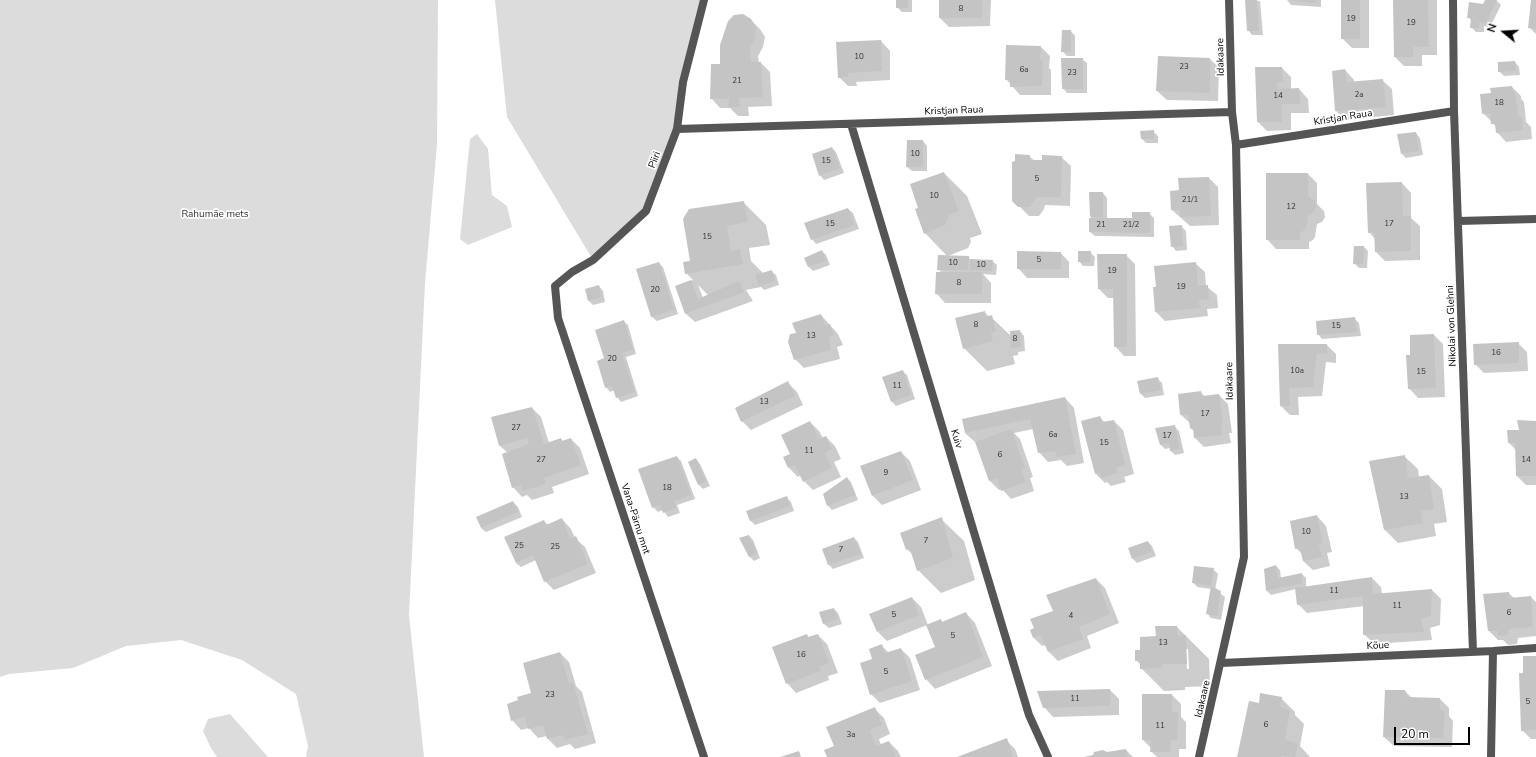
<!DOCTYPE html>
<meta charset="utf-8">
<style>
body{margin:0}
#map{position:relative;width:1536px;height:757px;overflow:hidden;background:#fff;font-family:"Nunito Sans",sans-serif}
canvas{display:block}
.north{position:absolute;left:1484px;top:12px;width:40px;height:40px;-webkit-text-stroke:3px #fff;paint-order:stroke;rotate:288deg;font-size:11px;font-weight:700;line-height:16px;text-align:center;color:#000}
.north::after{content:'';display:block;margin:auto;width:14px;height:18px;background:#000;clip-path:polygon(50% 0,100% 100%,50% 72%,0 100%)}
.scale{position:absolute;left:1394px;top:727px;width:76px;height:18px;box-sizing:border-box;border:2px solid #000;border-top:0;padding-left:5px;font-size:12px;line-height:14px;white-space:nowrap;color:#000;-webkit-text-stroke:3px #fff;paint-order:stroke}
</style>
<div id="map">
<canvas width="1536" height="757"></canvas>
<div class="north">N</div>
<div class="scale">20 m</div>
</div>
<script>
const g = document.querySelector('canvas').getContext('2d');
g.lineJoin = 'round';
function fill(path, color) { g.fillStyle = color; g.fill(path, 'evenodd'); }
function stroke(path, color, width, dash) { g.strokeStyle = color; g.lineWidth = width; g.lineCap = dash ? 'butt' : 'round'; g.setLineDash(dash || []); g.stroke(path); }
function write(font, color, halo, rows, align = 'center') {
  g.font = font + ' "Nunito Sans",sans-serif'; g.lineWidth = 3.5; g.setLineDash([]); g.textBaseline = 'middle'; g.strokeStyle = halo; g.fillStyle = color; for (const [text, x, y, turn = 0] of rows) {
    g.save(); g.translate(x, y); g.rotate((+turn || 0) * Math.PI / 180); g.textAlign = isNaN(turn) ? turn : align; if (halo) g.strokeText(text, 0, 0); g.fillText(text, 0, 0); g.restore();
  }
}
const green = new Path2D(`
 M0,0h438l-1,144 -12,139 -16,332 15,142h-118l2,-11 -12,-52 -54,-34 -61,-20 -55,6 -53,22 -64,6 -9,3z
 M495,0h209l-27,129 -31,82 -53,49 -86,-143z
 M477,134l11,15 4,46 15,11 5,21 -44,18 -8,-6 10,-100z
 M230,714l38,43h-51l-6,-9 -8,-17 5,-12z`);
const shadow = new Path2D(`
 M897,0h15v12h-10l-5,-5z
 M940,0h51l-1,26 -41,1 -9,-9z
 M1246,0l14,1 3,34h-11l-4,-5z
 M1287,0h34v7l-30,-2z
 M1342,0h27v48h-17l-10,-10z
 M1394,0h43v55h-15v11h-18l-9,-9z
 M1486,0l11,1 4,4 -11,22 -6,-1v6h-8l-5,-5v-7l-3,-3 16,-12z
 M1532,0h4v34l-6,-6z
 M751,20l9,9 5,8 -2,10 -5,9 1,7h2l9,9 2,34 -24,1 1,9h-11l-8,-8h-10l-9,-10 10,-33z
 M1071,31l4,5v20h-8l-5,-5z
 M881,41l9,10v29l-34,2 1,4h-9l-9,-9z
 M1041,47l9,9 -1,12 2,2v25h-31l-14,-16z
 M1082,59l5,4v30h-20l-4,-5z
 M1210,59l9,9 -1,33 -51,-1 -10,-9z
 M1515,62l4,5 1,8 -16,1 -5,-5z
 M1282,68l9,9v13l8,-1 9,10 1,14h-18v17l-24,1 -9,-9z
 M1345,70l9,10v3l28,-3 10,9 2,26 -49,5 -9,-9 -3,-39z
 M1512,87l9,9v3l3,3 2,20 5,5 1,12 -26,3 -9,-10v-4l-5,-6 -9,-9 9,-19z
 M1153,131l5,5v7h-12l-4,-4z
 M1416,133l4,5 3,17 -17,3 -4,-4z
 M923,141l4,5v25h-15l-5,-4z
 M832,148l4,4 8,21 -20,7 -4,-5z
 M1029,156l6,5 26,-4 10,9 -1,40 -25,-1 -1,4 -5,7h-10l-16,-16z
 M944,173l23,23 15,38 -12,4 1,4 -3,6 -20,8 20,1 3,3 21,1 5,4 -1,10 -13,-1 8,9v20h-46l-9,-10 6,-20 -4,-4 9,-13 -22,-23 -6,-25z
 M1308,174l9,9v21l7,7 1,6 -3,5 -5,2 -2,13 -2,3 -4,2v7h-33l-9,-10z
 M1209,178l9,9 1,38 -29,1 -18,-16 8,-19z
 M1402,183l9,10v25l9,8v34l-35,1 -9,-9 -1,-13 -6,-7z
 M1103,193l4,5v21h26l16,-6 5,5v19l-59,-1 -5,-4 2,-13 -1,-2z
 M743,202l23,23 4,20 -21,3 2,13 12,12 8,-2 5,4 3,10 -15,5 -3,-3 -15,3 7,11 -58,21 -10,-9 -9,-27 17,-6 -7,-7 5,-11zM698,285l10,10 -5,3z
 M848,209l5,4 6,16 -43,15 -4,-5z
 M1181,226l5,5 1,19 -11,1 -4,-5z
 M1364,247l4,4 -1,17h-8l-5,-5z
 M822,251l4,4 4,10 -17,6 -4,-4 -4,-9z
 M1060,252l9,10v16h-42l-9,-10z
 M1090,252l5,5 -1,9h-11l-4,-5z
 M1126,255l9,9 1,92h-12l-9,-10 -1,-48h-6l-9,-9z
 M659,263l4,4 15,47 -21,7 -5,-4z
 M1195,263l10,9 1,14 11,9 1,13 -11,1 1,7 -43,5 -9,-9 2,-25z
 M599,286l4,5 2,11 -12,3 -4,-4 -2,-11z
 M984,312l6,5h1l20,19 9,-5 4,5 1,15 -7,1v3l-5,1 2,8 -28,7 -23,-23z
 M821,315l17,19 5,11 -6,2 3,12 -36,9 -9,-9 2,-26z
 M1354,318l5,5 2,13 -39,3 -4,-5z
 M623,321l5,4 8,29 -10,3 12,39 -17,6 -4,-5 -2,-7 -5,2 -4,-5 -1,-28z
 M1434,335l9,9 2,53 -27,1 -9,-10 2,-32z
 M1518,343l9,9 1,19 -44,2 -9,-9z
 M1279,345h48l9,9v9l-10,-1 -4,34 -24,1 1,18h-9l-9,-9z
 M902,371l5,4 8,24 -19,7 -4,-4z
 M1157,378l5,5 2,12 -19,3 -4,-4z
 M788,383l9,9 6,13 -52,25 -9,-9z
 M1201,392l4,5 14,-2 9,9 4,29h-3l2,10 -27,4 -9,-9 -1,-7 -4,-3v-5l-9,-8z
 M1065,398l9,10 10,55 -17,3 -6,-6 -13,2 -9,-10 -6,-23 -19,4 6,6 13,38 -3,1 4,13 -23,8 -9,-10 -3,1 -9,-9 -14,-39h-1l-10,-9z
 M532,408l9,9 8,26 12,-4 3,3 7,-3 9,9 9,26 -37,13 2,6 -22,7 -5,-5 -5,2 -9,-10 -5,-34 -8,-7z
 M1100,417l5,6 9,-2 9,9 11,44 -10,3 2,5 -15,4 -4,-4 -2,1 -9,-9z
 M810,422l9,9 4,7 3,-1 9,9 6,13 -7,3 7,15 -28,13 -9,-9 -3,-6 -3,2 -9,-9 3,-13z
 M1536,422v63h-10l-9,-9 -1,-26 -7,-7 -1,-12h12z
 M1174,426l5,5 5,22 -9,2 -4,-4 -1,-3 -5,1 -4,-4 -5,-16z
 M901,452l9,9 11,29 -39,15 -9,-9z
 M1404,456l14,13 1,8 10,-1 13,13 5,33 -13,2 2,12 -38,7 -13,-13z
 M677,457l4,4 14,38 -18,6 3,8 -12,4 -5,-7 -5,2 -5,-5z
 M696,459l4,5 10,22 -7,3 -4,-4 -9,-23z
 M847,478l4,4 7,18 -26,10 -4,-4z
 M786,497l5,5 3,9 -39,14 -4,-4 -3,-9z
 M513,502l5,5 4,10 -36,15 -5,-4z
 M1317,516l9,10 6,26 -5,1 3,13 -17,4 -10,-9 -1,-7 -6,-6z
 M562,519l9,10 4,9 10,9 11,26 -42,17 -9,-9 -9,-21 -15,7 -5,-4 28,-42 4,4z
 M941,519l23,22 11,39 -34,13 -23,-23 -5,-15 -6,-6z
 M749,536l4,4 7,18 -6,3 -4,-4 -9,-18z
 M854,538l4,4 6,16 -31,11 -4,-4 -6,-16z
 M1148,542l4,4 4,10 -19,7 -4,-4 -4,-11z
 M1276,566l4,4 1,9 21,-5 4,4v10l66,-10 9,9 1,7 50,-4 9,9 -1,26 -10,3 2,12 -58,4 -10,-10v-28l-57,7 -9,-9 -2,-15 -25,6 -4,-4z
 M1213,569l5,5 -3,16 10,7 -4,23 -10,-2 -4,-5 4,-24 -14,-2 -4,-5z
 M1096,579l9,9 14,35 -32,13 4,12 -33,13 -9,-9 -3,-7 -4,1 -9,-9 22,-26z
 M1509,593l6,6 16,-2 5,5v34l-18,2 -1,6 -9,1 -5,-5h-5l-9,-9z
 M912,598l9,9 7,18 12,-5 3,2 23,-9 9,10 17,43 -57,23 -9,-10 10,-31 -9,-23 -40,16 -9,-9z
 M834,609l4,4 4,11 -13,4 -5,-4 -3,-11z
 M1177,627l32,32 1,27 -25,1v3l-21,1 -23,-23v-3l-5,-5 5,-9 16,-14zM1186,649h2l1,20h-2z
 M806,635l3,3 9,-3 9,9 11,29 -10,3 1,4 -33,13 -9,-10z
 M882,646l7,7 12,-4 9,9 10,32 -40,13 -9,-9 3,-34z
 M560,653l9,9 7,24 6,6 14,51 -21,6 -5,-5 -13,4 -9,-9 -1,-3 -9,2 -9,-10 -8,2 -9,-10 8,-19 12,-7z
 M1536,657v82h-5l-9,-9 2,-56z
 M1110,690l9,9v16l-66,2 -9,-10z
 M1405,691l7,7 28,1 9,9v8l4,5 -1,26 -58,-1 -10,-9z
 M1172,695l9,9v13l5,5v27h-7v8h-22l-6,-6v-3l-8,-8z
 M1281,698l14,14v3l9,9 -4,22 10,11h-72l21,-53z
 M875,709l9,9 6,16 -11,5 2,6 8,-3 9,9 3,6h-73l7,-11z
 M1006,740l9,9 3,8h-59z
 M1126,750l7,7h-48l22,-4z`);
const building = new Path2D(`
 M896,0h12v8h-12z
 M939,0h43v18h-43z
 M1245,0h12l2,31h-12z
 M1293,0h24l-1,3 -23,-2z
 M1341,0h19v39h-19z
 M1393,0h35l1,47h-16v10h-19z
 M1485,0h12l-11,23 -7,-1v6h-9l1,-10h-4l2,-16 14,2z
 M1531,0h5v29l-8,-1z
 M743,14l8,5 5,9 -1,10 -5,9 1,15h10l2,35 -24,1 1,9h-12l1,-8h-19l1,-35h9v-19l8,-24 6,-6z
 M1062,30h9v22h-10z
 M881,40l1,31 -34,2v4l-10,1 -2,-36z
 M1006,45l35,1 -1,14h3l-1,26 -32,1v-7h-5z
 M1158,56l52,2v35l-54,-2z
 M1061,58h22v31h-21z
 M1515,61l1,10 -18,1v-10z
 M1255,67h27l1,15h-6v7l22,-1 1,16h-18v18h-25z
 M1345,69l2,13 36,-3 3,28 -51,4 -3,-40z
 M1512,86l1,6h2l3,25h4l1,13 -27,3 -1,-9h-4l-1,-11 -8,1 -2,-20 11,-1 -1,-5z
 M1154,130v9h-13l-1,-8z
 M1416,132l3,19 -18,3 -4,-20z
 M907,140h16v27h-17z
 M832,147l8,21 -21,8 -7,-22z
 M1015,154l15,1v5h12v-5l20,1 -1,41h-25l-1,3 -5,7h-12l-6,-6v-39l3,-1z
 M944,172l15,39 -11,4v4l-3,6 -21,9 -9,-25 3,-1 -8,-24z
 M1266,173h42v23l7,5 1,7 -4,5 -4,2 -2,13 -3,3 -3,2v7h-34z
 M1209,177l2,39 -31,1v-7h-9l-1,-19 9,-1 -1,-12z
 M1402,182l1,34h8v35l-36,1 -1,-20 -6,1 -2,-50z
 M1089,192h14v25h-13z
 M744,201l4,21 -21,4 4,25 9,-2 3,15 -58,10 -2,-12 7,-1 -7,-42 6,-10z
 M848,208l7,17 -44,15 -7,-17z
 M1132,212h18v21l-61,-1v-14h43z
 M1182,225l1,21 -12,1 -2,-21z
 M1354,246h10l-1,18h-10z
 M822,250l4,11 -18,6 -4,-9z
 M1017,251l44,1v17h-44z
 M1078,251h13l-1,11h-12z
 M1097,254h30v93h-13l-1,-58h-15z
 M938,255l31,1 -1,14h-31z
 M970,259l23,1 -1,11 -22,-1z
 M659,262l15,48 -23,7 -15,-48z
 M1196,262l2,24 10,-1 1,14 -10,1 1,8 -45,4 -2,-25h3l-2,-21z
 M772,270l3,11 -16,5 -4,-11z
 M936,272h46v22h-47z
 M691,280l7,19 41,-18 5,11 -59,22 -10,-28z
 M599,285l2,12 -13,4 -3,-12z
 M985,311l1,6 6,-2 4,17 -5,1 2,8 -30,8 -8,-31z
 M821,314l4,12 5,-2 4,11 -5,2 2,13 -37,10 -6,-18 2,-8 6,-1 -4,-10z
 M1355,317l2,15 -40,3 -1,-14z
 M624,320l9,30 -11,3 13,39 -19,6 -4,-12 -7,2 -8,-27 7,-3 -9,-28z
 M1020,330l1,17 -10,1 -1,-17z
 M1434,334l2,54 -28,1 -2,-34h4v-20z
 M1519,342v21l-45,2 -1,-21z
 M1278,344h49v10l-10,-1 -4,34 -24,1 1,18h-10z
 M903,370l8,25 -20,7 -9,-25z
 M1158,377l3,13 -21,4 -3,-13z
 M788,381l7,15 -54,26 -6,-14z
 M1201,391l1,5 17,-2 4,30h-2l1,11 -28,3 -1,-10h-3l-2,-14 -8,1 -2,-21z
 M1065,397l11,57 -19,3 -2,-6 -17,2 -8,-34 -65,14 -3,-14z
 M532,407l12,37 17,-6 1,3 9,-3 10,27 -37,13 2,6 -24,7 -1,-6 -9,3 -10,-34 27,-10 -2,-6 -28,8 -8,-29z
 M1100,416l2,6 12,-2 11,45 -9,3 1,5 -16,5 -1,-5 -5,1 -14,-53z
 M1517,420l19,1v55h-20l-1,-33h-7l-1,-13h12z
 M810,421l9,18 7,-3 6,13 -7,4 7,15 -29,14 -8,-17 -7,3 -5,-11 7,-3 -9,-19z
 M1175,425l5,24 -10,2 -1,-8 -9,2 -5,-17z
 M1011,429l14,39 -4,1 5,13 -25,9 -4,-13 -8,3 -14,-39z
 M901,451l12,29 -41,16 -12,-30z
 M1405,455l3,23 21,-3 5,34 -13,2 2,12 -39,7 -15,-69z
 M677,456l14,39 -17,6 3,7 -14,5 -3,-8 -8,3 -14,-39z
 M696,458l10,24 -8,3 -10,-23z
 M847,477l8,18 -28,11 -4,-12z
 M787,496l3,10 -40,15 -4,-10z
 M513,501l5,11 -37,16 -5,-11z
 M1317,515l6,28 -4,1 3,13 -19,4 -3,-13 -5,1 -5,-28z
 M942,517l11,41 -36,13 -7,-22 -4,1 -6,-17z
 M562,518l8,21 6,-3 12,28 -44,18 -11,-27 -17,8 -12,-26 40,-17 2,5z
 M749,535l8,18 -8,4 -10,-19z
 M854,537l7,17 -33,11 -6,-16z
 M1148,541l4,11 -20,7 -4,-11z
 M1276,565l2,13 24,-5v10l-36,8 -2,-22z
 M1194,566l20,2 -3,18 -19,-3z
 M1372,577l1,17 59,-5 -1,27 -10,3 3,13 -61,3v-39l-66,9 -2,-17z
 M1096,578l14,36 -31,13 4,12 -35,13 -8,-18 -7,4 -3,-8 4,-2 -4,-9 23,-8 -7,-16z
 M1211,586l10,5 -4,25 -11,-2z
 M1509,592v6l22,-2 2,31 -24,2 -1,6 -10,1v-5h-10l-5,-37z
 M912,597l7,18 -42,17 -8,-18z
 M834,608l4,11 -15,5 -4,-12z
 M966,612l17,45 -58,23 -10,-25 20,-8 -9,-22 15,-6 1,3z
 M1155,626h22l1,10 8,-1 1,29h-25v4l-22,1v-9l-5,1v-11h5v-13l16,-1z
 M807,634l1,3 10,-3 11,29 -10,4 2,4 -35,13 -14,-37z
 M882,644l3,9 16,-5 11,33 -42,14 -10,-32 12,-4 -3,-10z
 M560,652l9,31 4,-1 15,52 -23,6 -2,-5 -16,4 -4,-14 -15,4 -3,-12 -14,4 -4,-17 11,-4 -1,-3 14,-4 -8,-30z
 M1523,656h13v74l-15,1 -2,-58h4z
 M1110,689v17l-67,2 -6,-17z
 M1385,690h20l2,7 33,1v12l5,1 -2,27 -60,-1z
 M1260,693l22,4 -2,10 10,3 -5,30 13,3 -3,14 -14,-1v1h-44l12,-56 10,2z
 M1142,694h30v18h6l-1,28h-6l-1,12h-20l1,-12h-9z
 M875,707l7,18 -12,5 6,16 13,-5 7,16h-69l-3,-7 10,-4 -8,-19z
 M1007,738l6,19h-56z
 M1126,749l2,8h-44l9,-2 1,-3 9,-2 4,2z
 M799,751l2,6h-21z`);
const street = new Path2D(`
 M704,0l-21,82 -6,47 -31,82 -53,49 -21,12 -17,14 3,32 146,439
 M1453,0l1,111 19,541
 M851,124l178,591 19,42
 M677,129l555,-17
 M1236,145l218,-34
 M1458,221l78,-2
 M1221,663l272,-12 43,-3
 M1199,757l45,-200 -8,-412 -4,-33 -3,-112
 M1491,757l2,-106`);
const numberNames = [
 ["8",961,9],
 ["19",1351,19],
 ["19",1411,23],
 ["10",859,57],
 ["23",1184,67],
 ["6a",1024,70],
 ["23",1072,73],
 ["21",737,81],
 ["2a",1359,95],
 ["14",1278,96],
 ["18",1499,103],
 ["10",915,154],
 ["15",826,161],
 ["5",1037,179],
 ["10",934,196],
 ["21/1",1190,200],
 ["12",1291,207],
 ["15",830,224],
 ["17",1389,224],
 ["21",1101,225],
 ["21/2",1131,225],
 ["15",707,237],
 ["5",1039,260],
 ["10",953,263],
 ["10",981,265],
 ["19",1112,271],
 ["8",959,283],
 ["19",1181,287],
 ["20",655,290],
 ["8",976,325],
 ["15",1336,326],
 ["13",811,336],
 ["8",1015,339],
 ["16",1496,353],
 ["20",612,359],
 ["10a",1297,371],
 ["15",1421,372],
 ["11",897,386],
 ["13",764,402],
 ["17",1205,414],
 ["27",516,428],
 ["6a",1053,435],
 ["17",1167,436],
 ["15",1104,443],
 ["11",809,451],
 ["6",1000,455],
 ["27",541,460],
 ["14",1526,460],
 ["9",886,473],
 ["18",667,488],
 ["13",1404,497],
 ["10",1306,532],
 ["7",926,541],
 ["25",519,546],
 ["25",555,547],
 ["7",841,550],
 ["11",1334,591],
 ["11",1397,606],
 ["6",1509,613],
 ["5",894,615],
 ["4",1071,616],
 ["5",953,636],
 ["13",1163,643],
 ["16",801,655],
 ["5",886,672],
 ["23",550,695],
 ["11",1075,699],
 ["5",1528,702],
 ["6",1266,725],
 ["11",1160,726],
 ["3a",851,735]
];
const streetNames = [
 ["Idakaare",1221,57,-91],
 ["Kristjan Raua",954,111,-2],
 ["Kristjan Raua",1343,118,-9],
 ["Piiri",655,160,-69],
 ["Nikolai von Glehni",1452,326,-92],
 ["Idakaare",1230,381,-91],
 ["Kuiv",956,439,73],
 ["Vana-Pärnu mnt",635,519,72],
 ["Kõue",1378,646,-3],
 ["Idakaare",1203,699,-77]
];
const parkNames = [
 ["Rahumäe mets",215,215]
];
fill(green, '#dcdcdc');
fill(shadow, '#0003');
fill(building, '#c4c4c4');
stroke(street, '#555', 8);
write('8px', '#313131', null, numberNames);
write('10px', '#000', '#fff', streetNames);
write('10px', '#333', '#fff', parkNames);
</script>
